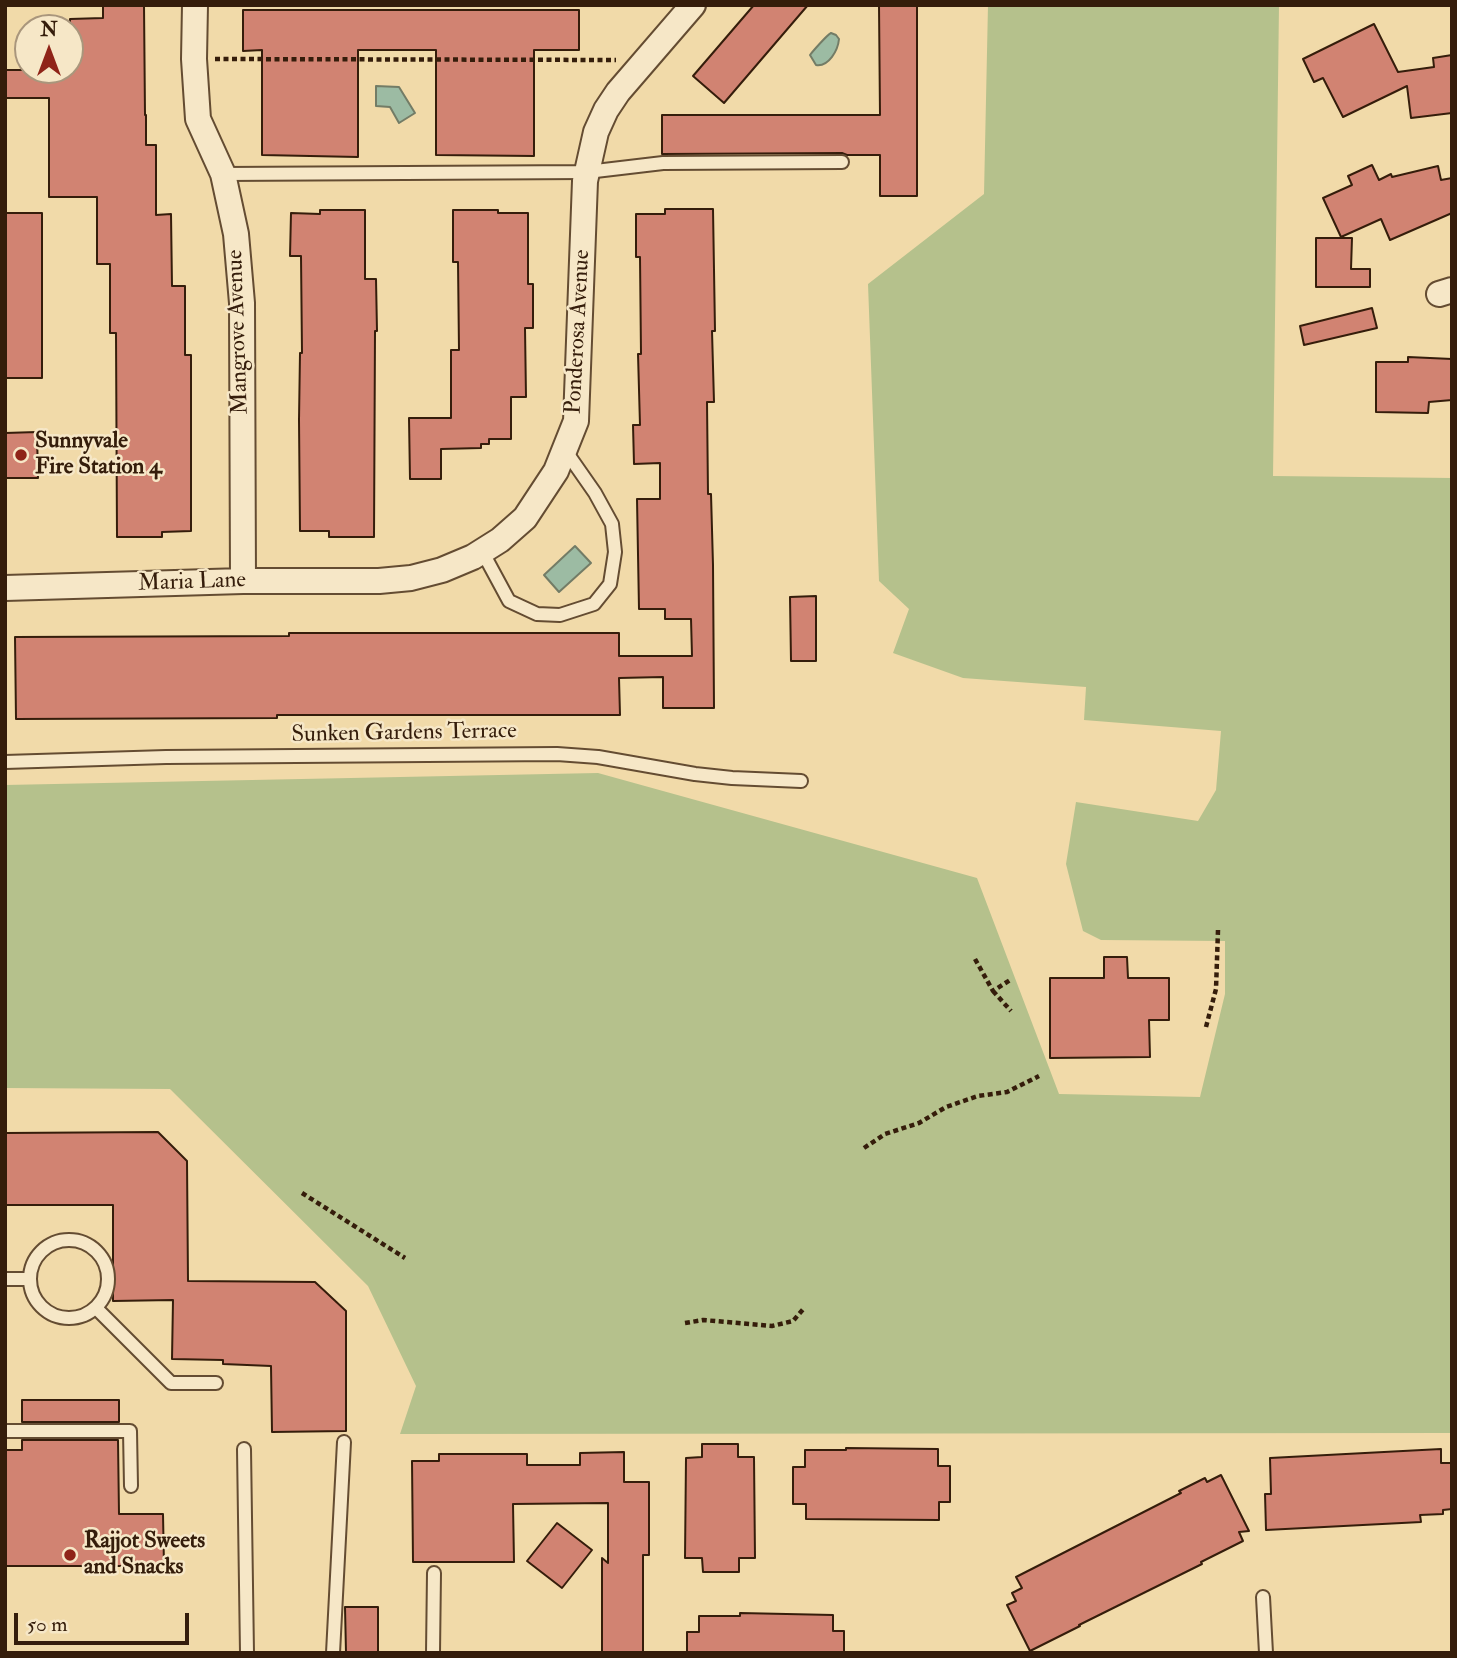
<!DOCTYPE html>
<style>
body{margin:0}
#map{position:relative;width:1457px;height:1658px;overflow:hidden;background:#f1daa9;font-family:"IM FELL Double Pica",serif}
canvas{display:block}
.frame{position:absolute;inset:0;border:7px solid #351d0b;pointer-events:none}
.north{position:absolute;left:14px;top:14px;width:70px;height:70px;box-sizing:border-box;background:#f6e7c7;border:2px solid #a9967c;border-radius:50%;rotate:0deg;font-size:19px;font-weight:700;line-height:28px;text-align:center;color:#351d0b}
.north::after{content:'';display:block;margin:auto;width:24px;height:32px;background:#8f2418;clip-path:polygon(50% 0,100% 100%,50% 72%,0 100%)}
.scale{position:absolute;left:14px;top:1613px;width:175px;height:32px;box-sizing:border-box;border:4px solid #351d0b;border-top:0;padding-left:9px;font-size:21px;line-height:24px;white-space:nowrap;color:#351d0b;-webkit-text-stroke:5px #f6e7c7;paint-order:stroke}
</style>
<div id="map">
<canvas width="1457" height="1658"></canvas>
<div class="frame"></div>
<div class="north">N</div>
<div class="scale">50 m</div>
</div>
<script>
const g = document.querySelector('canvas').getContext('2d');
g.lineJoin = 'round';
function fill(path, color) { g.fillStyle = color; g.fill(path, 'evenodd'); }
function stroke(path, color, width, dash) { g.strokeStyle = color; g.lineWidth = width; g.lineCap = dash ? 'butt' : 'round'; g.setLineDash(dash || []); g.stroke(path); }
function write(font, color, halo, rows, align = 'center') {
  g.font = font + ' "IM FELL Double Pica",serif'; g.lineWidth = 5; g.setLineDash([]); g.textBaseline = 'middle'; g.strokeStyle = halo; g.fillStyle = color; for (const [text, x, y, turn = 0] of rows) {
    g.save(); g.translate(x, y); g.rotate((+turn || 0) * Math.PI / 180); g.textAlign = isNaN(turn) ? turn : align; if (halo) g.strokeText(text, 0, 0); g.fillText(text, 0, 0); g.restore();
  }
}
const green = new Path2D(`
 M988,5h291l-6,471 179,2v955l-1052,1 16,-48 -48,-100 -198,-197 -165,-1v-303l593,-12 379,105 82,216 141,3 25,-103v-53l-124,-1 -18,-9 -17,-67 10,-62 122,19 18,-31 5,-59 -137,-11 2,-33 -123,-9 -70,-25 16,-44 -30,-28 -11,-297 116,-90z`);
const water = new Path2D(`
 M831,33l5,2 3,4c-1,11 -10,28 -23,26l-6,-10c3,-4 17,-20 21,-22z
 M376,86l23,1 16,26 -16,10 -9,-16 -14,-1z
 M575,546l16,17 -32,29 -15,-17z`);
const building = new Path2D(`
 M103,5h41l1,110h1v30h10v70l15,-1 1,72h13v69h6v176l-29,1v5h-45l-1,-204h-6v-69h-13v-67h-48v-99h-44v-28h65v-51l33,-1z
 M754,5h54l-84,98 -31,-27z
 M879,5h38v191h-37v-41h-33l-5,-2 -180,1v-39h218z
 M243,10h336v40h-45v106l-98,-1v-105h-78v107l-96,-2v-105l-19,1z
 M1374,24l24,48 36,-5 -1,-9 19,-3v58l-41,5 -4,-32 -64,31 -20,-39 -9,4 -11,-23z
 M1372,165l7,15 12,-6 1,3 46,-11 3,14 11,-2v35l-62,27 -9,-21 -40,18 -18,-39 29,-13 -4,-9z
 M665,209h48l2,122h-3l2,71h-7l1,92h3l2,71 1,143h-51v-31l-44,1 1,37h-343v3l-261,1 -1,-82 274,-1v-3h330v23h73l-1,-37h-26v-10h-26l-2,-110h23v-36l-26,1 -1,-39h7l-2,-71h3l-1,-97h-4v-43h29z
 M320,210h45v69h11l1,52h-2l-1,206h-45v-6h-29l-1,-111 1,-67h2l-1,-97h-11l1,-43 29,1z
 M453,210h45v3h30v71h5v44h-8l1,69h-15v42h-22v5h-8v4l-40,1v30h-31l-1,-61h42v-68h8l-1,-88h-5z
 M5,213h37v165h-37z
 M1316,238h36l-1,31h19v18h-54z
 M1372,308l5,20 -73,17 -4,-19z
 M1408,357l44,2v41l-23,2 -1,11 -52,-1v-50h32z
 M37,432l1,46h-33v-45z
 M816,596v65h-25l-1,-64z
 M1104,957h23l1,21h41v42h-20l1,37 -100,1v-80h54z
 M158,1132l29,29 1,120 127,1 31,29v120l-74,1 -1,-66 -48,-2v-4l-51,-1 1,-59 -60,1v-96h-108v-72z
 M22,1400h97v22h-97z
 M22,1440h96l1,74h44l1,52h-159v-116h17z
 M702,1444h36v13h16l1,101h-16v14h-36l-1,-14h-17l1,-100 16,-1z
 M846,1448l92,1v17h12v36h-11v18l-133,-1v-15h-13v-37h12v-17h41z
 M1441,1449v14h11v46l-9,1v4l-23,1 1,7 -155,8 -1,-36h6l-1,-36z
 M624,1452v30h25v73h-6v98h-41v-95l6,5v-60l-95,1 1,58h-101l-1,-101h27v-7h88v11h53v-12z
 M1221,1475l28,56 -10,1 4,9 -42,21 1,2 -123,61 1,1 -50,25 -23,-46 9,-4 -4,-8 10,-5 -6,-11 165,-84 -2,-2 26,-13 2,4z
 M557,1523l35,27 -30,38 -35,-27z
 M345,1607h33v46h-32z
 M740,1613l93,2v16h11v22h-157v-21h12v-16h41z`);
const path = new Path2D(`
 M215,59l401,1
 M975,959l18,32 17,-11
 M993,991l18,20
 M1206,1027l10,-38 2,-59
 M864,1148l21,-14 34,-11 27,-16 32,-11 29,-4 32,-16
 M302,1193l103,65
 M685,1323l18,-3 69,6 21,-5 12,-14`);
const service = new Path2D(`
 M223,174l364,-2 76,-9 179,-1
 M482,551l27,50 28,13 23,1 34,-11 16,-20 5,-32 -3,-28 -17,-31 -30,-43
 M5,762l161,-5 391,-3 41,3 97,17 37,4 69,3
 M30 1279a39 39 0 1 1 78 0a39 39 0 1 1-78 0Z
 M5,1279h24
 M96,1308l75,75h45
 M5,1431h125l1,55
 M244,1449l3,204
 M1263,1597l3,56
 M333,1653l11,-211
 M433,1653l1,-80`);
const minor = new Path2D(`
 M195,5l-1,54 4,60 25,55 13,60 6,69 1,278
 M1439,294l13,-4
 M5,588l238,-7h136l32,-3 31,-8 31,-13 27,-17 25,-22 31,-47 20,-50 9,-240 11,-49 10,-22 12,-18 75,-87`);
const markers = [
 [21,455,7,"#8f2418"],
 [70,1555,7,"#8f2418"]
];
const streetNames = [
 ["Mangrove Avenue",239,332,-92],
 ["Ponderosa Avenue",579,332,-87],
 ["Maria Lane",192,583,-2],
 ["Sunken Gardens Terrace",404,734,-1]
];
const poiNames = [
 ["Sunnyvale",35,442],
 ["Fire Station 4",35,468],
 ["Rajjot Sweets",84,1542],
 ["and Snacks",84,1568]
];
fill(green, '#b5c18c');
fill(water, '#9cbba3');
stroke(water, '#737c66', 2);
fill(building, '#d18372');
stroke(building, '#351d0b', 2);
stroke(service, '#644c32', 16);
stroke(minor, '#644c32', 28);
stroke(path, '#351d0b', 4.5, [5, 3.5]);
stroke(service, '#f6e7c7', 12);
stroke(minor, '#f6e7c7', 24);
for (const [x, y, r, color] of markers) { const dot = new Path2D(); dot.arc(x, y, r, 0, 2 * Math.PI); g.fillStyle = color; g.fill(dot); stroke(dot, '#f6e7c7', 2.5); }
write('23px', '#351d0b', '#f6e7c7', streetNames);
write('bold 23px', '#351d0b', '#f6e7c7', poiNames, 'left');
</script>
